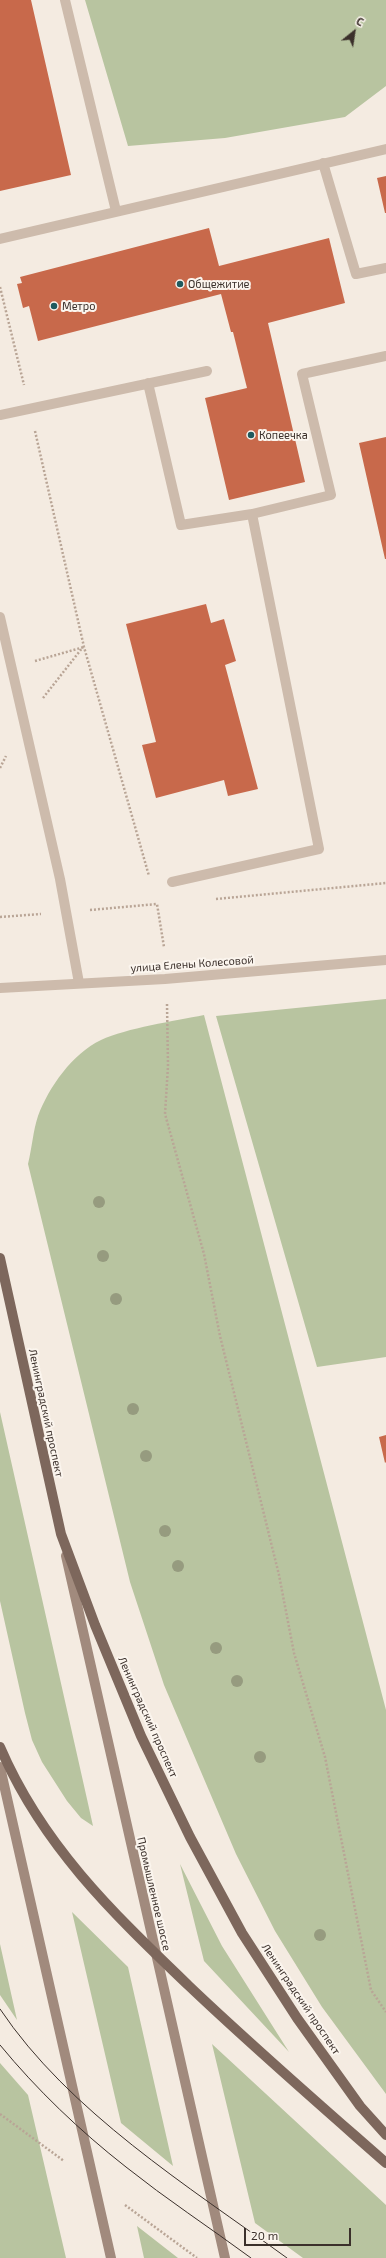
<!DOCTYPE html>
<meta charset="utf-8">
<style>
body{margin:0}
#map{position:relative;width:386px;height:2258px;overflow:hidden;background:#f4ebe1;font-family:"Exo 2",sans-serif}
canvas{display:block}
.north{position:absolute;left:334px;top:12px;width:40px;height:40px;-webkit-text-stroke:3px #fbf5ee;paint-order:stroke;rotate:30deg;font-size:11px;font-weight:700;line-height:16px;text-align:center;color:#3b302b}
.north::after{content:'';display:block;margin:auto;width:14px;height:18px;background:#3b302b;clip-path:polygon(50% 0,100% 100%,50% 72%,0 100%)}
.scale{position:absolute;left:244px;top:2228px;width:107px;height:18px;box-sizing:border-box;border:2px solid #3b302b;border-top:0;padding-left:5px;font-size:12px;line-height:14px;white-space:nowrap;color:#3b302b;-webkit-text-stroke:3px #fbf5ee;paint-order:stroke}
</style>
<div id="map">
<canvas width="386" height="2258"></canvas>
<div class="north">С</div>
<div class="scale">20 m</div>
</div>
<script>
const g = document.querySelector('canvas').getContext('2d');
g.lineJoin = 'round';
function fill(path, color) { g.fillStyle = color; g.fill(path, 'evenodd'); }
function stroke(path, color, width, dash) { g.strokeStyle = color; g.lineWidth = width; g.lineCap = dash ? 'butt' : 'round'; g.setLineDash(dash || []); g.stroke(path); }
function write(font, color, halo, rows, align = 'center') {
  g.font = font + ' "Exo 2",sans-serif'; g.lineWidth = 4; g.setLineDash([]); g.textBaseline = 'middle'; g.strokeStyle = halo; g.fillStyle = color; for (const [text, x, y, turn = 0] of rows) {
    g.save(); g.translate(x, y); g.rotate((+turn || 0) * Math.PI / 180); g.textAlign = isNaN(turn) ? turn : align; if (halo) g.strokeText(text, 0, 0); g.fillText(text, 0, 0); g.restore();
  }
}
const green = new Path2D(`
 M85,0h301v86l-41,31 -120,21 -97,8z
 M386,999v358l-69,10 -101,-351z
 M204,1015l182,695v384l-64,-87 -47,-76 -39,-77 -72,-169 -34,-103 -102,-418c4,-16 5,-33 10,-48 11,-29 34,-62 63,-76 26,-12 73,-19 103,-25z
 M0,1412l87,387 6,27 -12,-8 -14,-17 -25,-39 -10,-22 -7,-27 -25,-112z
 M180,1864l42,82 67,106 -85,-91z
 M72,1912l56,55 45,199 -52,-43z
 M0,1944l17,76 -17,-25z
 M212,2044l174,161v53h-83l-48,-35z
 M0,2063l28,32 38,163h-66z
 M137,2226l41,32h-34z`);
const building = new Path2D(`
 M0,0h31l40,175 -71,16z
 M386,176v37h-1l-8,-35z
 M209,228l10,38 110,-28 16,65 -77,20 37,159 -76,18 -24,-102 42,-10 -14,-56h-2l-10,-38 -183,47 -9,-35 -6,2 -6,-24 5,-1 -2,-6z
 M386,437v122h-1l-26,-116z
 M206,604l5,19 13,-4 12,42 -11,4 33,124 -30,7 -4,-16 -68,18 -14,-53 14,-3 -30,-118z
 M386,1435v27l-1,1 -6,-26z`);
const path = new Path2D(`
 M0,287l24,98
 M35,431l49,216 65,229
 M35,661l49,-14
 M43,698l40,-51
 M0,768l6,-12
 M216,899l170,-16
 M90,910l67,-6 7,43
 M0,917l41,-3
 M167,1004l1,62 -3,48 39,140 16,82 59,239 15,78 31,104 46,233 15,22
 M0,2114l64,47
 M125,2205l72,53`);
const service = new Path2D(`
 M65,0l51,211
 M323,163l33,111 30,-6
 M0,239l386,-90
 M148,383l33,142 71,-11 79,-19 -29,-121 84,-18
 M0,415l207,-44
 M172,882l147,-33 -67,-335`);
const minor = new Path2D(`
 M0,617l60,262 19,104`);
const tertiary = new Path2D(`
 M0,988l165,-9 221,-19`);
const secondary = new Path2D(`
 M66,1556l159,702
 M0,1767l111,491`);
const primary = new Path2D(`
 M0,1258l61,276 34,91 46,111 49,101 52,96 55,85 63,88 26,29
 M0,1747c42,98 112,165 188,238 64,61 131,119 198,178`);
const tram = new Path2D(`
 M0,2009c69,103 188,177 287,249
 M0,2045c37,45 80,86 126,122 40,32 83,60 125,91`);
const trees = [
 [99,1202],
 [103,1256],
 [116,1299],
 [133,1409],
 [146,1456],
 [165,1531],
 [178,1566],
 [216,1648],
 [237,1681],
 [260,1757],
 [320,1935]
];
const markers = [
 [180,284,4,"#1f5a5e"],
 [54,306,4,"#1f5a5e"],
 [251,435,4,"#1f5a5e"]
];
const poiNames = [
 ["Общежитие",188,284],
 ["Метро",62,306],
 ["Копеечка",259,435]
];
const streetNames = [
 ["улица Елены Колесовой",192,964,-4],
 ["Ленинградский проспект",46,1413,78],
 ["Ленинградский проспект",148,1717,66],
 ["Промышленное шоссе",154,1894,77],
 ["Ленинградский проспект",301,1999,56]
];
fill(green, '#b8c4a0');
fill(building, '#c8694b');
stroke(path, '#b9a596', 2.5, [2, 2]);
stroke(service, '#cdbbac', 10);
stroke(minor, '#cdbbac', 10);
stroke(tertiary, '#cdbbac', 10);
stroke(secondary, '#a18a7d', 10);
stroke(primary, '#7d675c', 10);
stroke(tram, '#3b302b', 1);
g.fillStyle = '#969b7f';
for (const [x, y] of trees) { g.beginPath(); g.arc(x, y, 6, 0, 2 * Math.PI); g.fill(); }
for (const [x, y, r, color] of markers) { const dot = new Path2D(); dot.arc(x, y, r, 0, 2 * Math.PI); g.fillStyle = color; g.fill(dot); stroke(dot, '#fbf5ee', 1.5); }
write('11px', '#3b302b', '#fbf5ee', poiNames, 'left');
write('11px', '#3b302b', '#fbf5ee', streetNames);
</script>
